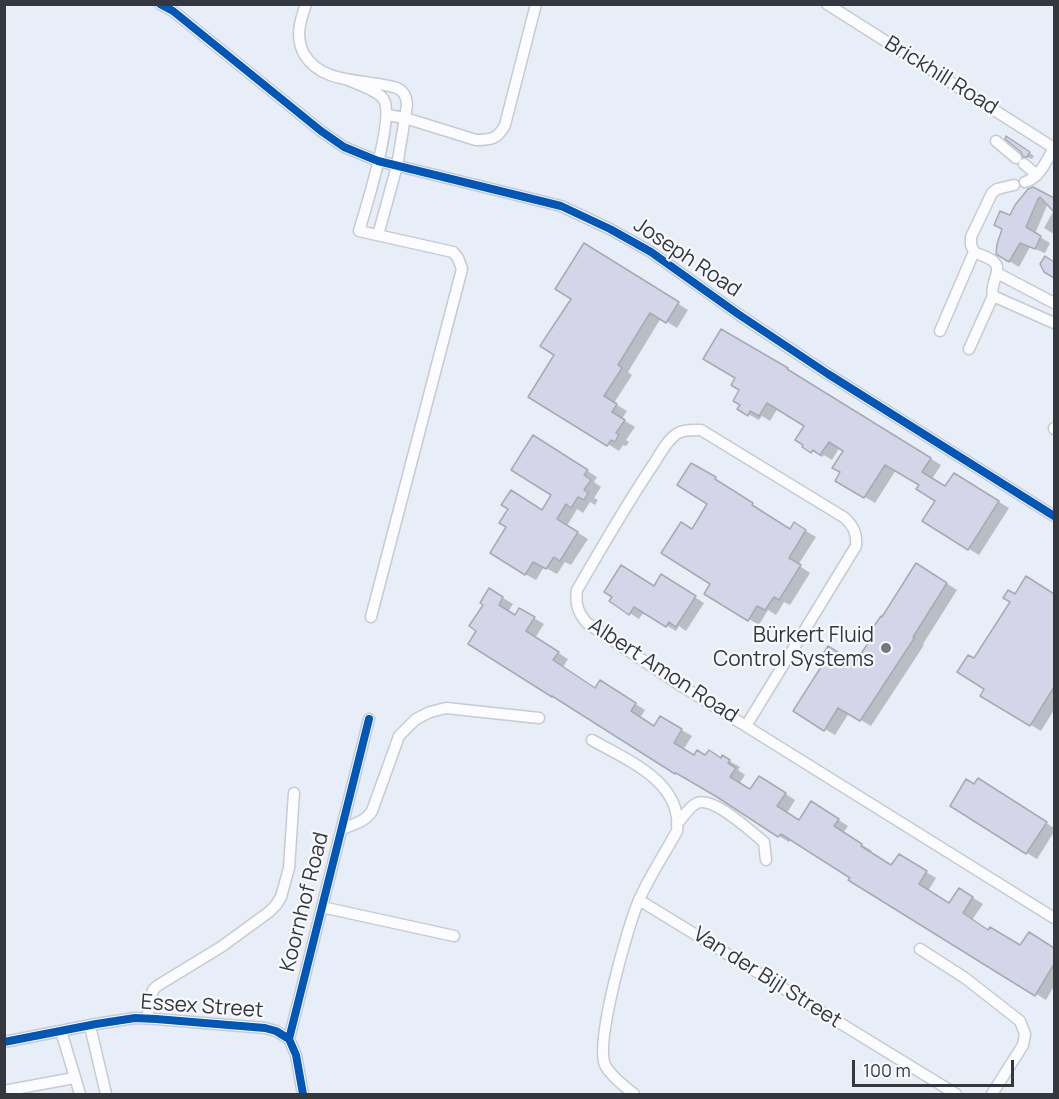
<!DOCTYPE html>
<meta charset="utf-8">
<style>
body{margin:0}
#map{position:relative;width:1059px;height:1099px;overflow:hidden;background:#e8eef7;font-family:Manrope,sans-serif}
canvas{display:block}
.frame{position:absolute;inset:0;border:6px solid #34383e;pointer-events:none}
.scale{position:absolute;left:852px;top:1060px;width:162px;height:27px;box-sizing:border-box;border:3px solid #34383e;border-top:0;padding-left:8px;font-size:18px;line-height:21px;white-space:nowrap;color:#34383e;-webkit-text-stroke:4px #f7f9fd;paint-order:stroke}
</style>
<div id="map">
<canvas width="1059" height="1099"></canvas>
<div class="frame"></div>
<div class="scale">100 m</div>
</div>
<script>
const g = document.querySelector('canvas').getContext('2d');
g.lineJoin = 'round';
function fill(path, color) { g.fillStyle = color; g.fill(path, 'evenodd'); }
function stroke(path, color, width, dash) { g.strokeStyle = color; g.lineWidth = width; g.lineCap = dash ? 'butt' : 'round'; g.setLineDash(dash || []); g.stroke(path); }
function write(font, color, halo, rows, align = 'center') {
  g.font = font + ' Manrope,sans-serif'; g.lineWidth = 4.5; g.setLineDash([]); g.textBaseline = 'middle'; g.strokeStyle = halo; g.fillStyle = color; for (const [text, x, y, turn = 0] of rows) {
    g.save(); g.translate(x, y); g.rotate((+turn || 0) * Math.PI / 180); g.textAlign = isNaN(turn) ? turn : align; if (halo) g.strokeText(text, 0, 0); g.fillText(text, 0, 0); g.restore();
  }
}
const shadow = new Path2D(`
 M1012,141l22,15 -2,3 -8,-3z
 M1029,190l24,9 1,-5v16l-6,-7 -13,31 15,9 -5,10 -15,-6 -11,20 -18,-11 9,-39z
 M1054,210v24l-10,-6z
 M595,251l93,59 -11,18 -16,-10 -33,54 4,3 -18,28 13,8 -5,8 13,8 -9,13 3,2 -3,4 -3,-1 -4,6 -89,-55 26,-41 17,-57z
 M797,377l144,88 -9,14 14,9 19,-7 44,27 -30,47 -10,-6 -32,-49 -16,-15 -25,-15 -21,33 -38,-23 5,-8 3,-22 -5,-3 -8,13 -8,-5 -2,2 -18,-11 2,-21 -28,-17 -8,13 -8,-5 -3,4 -20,-11z
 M544,444l53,33 -3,5 7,5 -7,11 4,2 -3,5 -5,-3 -7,11 -6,-4 -10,17 21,13 -17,26 -6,-3 -8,12 -13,-7 -8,13 -11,-6 18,-63 11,-17z
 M692,465l33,20 -1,2 39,24 -1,2 28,17 4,-6 22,13 -18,28 12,8 -20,32 -6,-3 -8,13 -8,-5 -9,15 -53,-32 6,-9 -20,-54 17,-27z
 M927,571l30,19 -34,54 1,1 -53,81 -22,-13 -14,22 -10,-6 31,-64 27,-46z
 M1026,578l28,17v115l-13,21 -59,-36 4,-6 -11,-29z
 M671,582l33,21 -18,28 -7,-5 -3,5 -32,-19 -5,7 -28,-18z
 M500,596l13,8 -5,8 7,4 5,-6 24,14 -9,14 33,21 -5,8 33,22 15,-1 34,22 -5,8 15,9 6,-9 31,18 -9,14 12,7 27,2 1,-2 10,6 7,4 -2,3 7,5 -6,9 12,7 19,-7 25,16 -8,13 13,9 22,-13 26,17 -5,7 29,18 -2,2 22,14 7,-11 37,22 -8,13 22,14 20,-9 13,8 -11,16 17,11 32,16 8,-13 25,15v37l-8,14 -255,-161 -2,3 -10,-6 -61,-40 -248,-152z
 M975,786h14l65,42v4l-17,27 -10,-6z`);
const building = new Path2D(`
 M1006,136l24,16 -3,5h-4l-2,-5 -16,-13z
 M1033,187l21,11v14l-14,-15 -2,2 -12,28 15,9 -6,13 -15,-6 -11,19 -13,-8 1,-10 5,-15 -8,-4 6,-14 10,4 5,-10 13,-16z
 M584,243l95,59 -13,21 -16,-10 -32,52 4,3 -18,28 13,8 -5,8 13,8 -9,13 3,1 -4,8 -4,-2 -4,6 -79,-49 26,-42 -14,-9 31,-47 -16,-10z
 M1045,256l9,6v16l-10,-6 -4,-8z
 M721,329l67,39 -1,1 144,89 -9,14 23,14 9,-13 45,28 -31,49 -46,-29 13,-20 -19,-12 3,-4 -34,-20 -21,33 -29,-17 5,-9 -8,-4 11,-17 -14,-9 -9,13 -7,-5 -2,3 -9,-6 1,-2 -8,-5 9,-14 -37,-23 -8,13 -9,-5 -2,5 -11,-7 3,-4 -7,-4 6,-11 -8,-5 4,-7 -32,-19z
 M533,435l55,35 -4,5 7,5 -7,10 4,3 -4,7 -6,-3 -7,11 -5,-4 -9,15 21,13 -18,29 -6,-4 -8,12 -13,-7 -8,13 -35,-22 16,-26 -7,-4 9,-14 -7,-4 10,-15 31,20 9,-15 -40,-25z
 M691,463l25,14 -1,2 38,24 -1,2 38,24 4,-7 12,8 -17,28 12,7 -22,35 -5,-3 -9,13 -8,-4 -9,15 -44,-27 6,-10 -49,-31 20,-31 11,7 15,-25 -30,-19z
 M916,563l31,20 -34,54h2l-55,84 -22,-13 -14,23 -31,-20 28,-44 -4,-3 11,-18 27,17 19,-29 -4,-2 11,-16 1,1z
 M621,565l33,21 7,-12 35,22 -20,31 -7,-5 -3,5 -32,-20 -5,8 -20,-14 3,-4 -8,-5z
 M1026,576l28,18v93l-24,39 -50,-30 4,-7 -27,-17 11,-17 6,3 36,-56 -7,-4 5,-8 7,4z
 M489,588l14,9 -4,8 16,10 4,-7 16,9 -9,14 33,21 -6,8 42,28 5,-8 36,23 -5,8 23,15 6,-10 22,13 -8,14 20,12 3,-5 8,5 4,-5 12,8 1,-3 8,5 -2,3 8,5 -6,9 20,12 9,-13 27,17 -9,13 22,14 12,-19 28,18 -5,7 28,18 -1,2 30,19 8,-11 28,17 -8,13 30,19 10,-15 14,9 -10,16 25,17 2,-3 30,18 9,-13 25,16v16l-19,32 -187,-116 2,-2 -69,-44 -3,3 -61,-40 -41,-24 -1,1 -123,-78v1l-84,-53 8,-13 -7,-5 14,-21 -3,-2z
 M978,778l69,44 -21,32 -76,-48 16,-27 8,5z`);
const minor = new Path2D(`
 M160,4l13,7 148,120 23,16 34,14 183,45 49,23 41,23 87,62 90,60 226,142
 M306,4c-6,17 -11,33 -2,50 19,32 62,24 93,34 8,4 9,9 10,17l-10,61 -19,69
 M827,4l227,144
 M348,80c9,4 31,11 36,20 10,18 -18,108 -25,131l94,21 5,6 4,11 -91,348
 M387,115l18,3 71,22c15,0 22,-1 29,-15l31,-121
 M996,141l20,17
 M1024,164l13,11
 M1025,182c15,-4 21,-21 29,-34
 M1014,185l-17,4 -5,4 -21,44v8l3,7c6,3 14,5 19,9 11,8 -4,23 0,35l61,27
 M997,273l57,30
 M940,331l34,-79
 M969,349l24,-53
 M1054,429v-1
 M746,726l110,-180c1,-12 -2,-19 -11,-28l-144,-88c-7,0 -16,-1 -23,3 -10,6 -17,19 -23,29 -28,41 -53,85 -78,128 -2,14 1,23 10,33l93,62 374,233
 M592,740c35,20 91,42 85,91 -12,22 -28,46 -38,69 -11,25 -44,141 -34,165 5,10 20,22 29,29
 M677,824c6,-7 12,-17 20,-21 17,-7 54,29 67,39l2,18
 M342,829c12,-5 23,-7 30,-18l27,-75 17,-17 14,-7 16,-4 93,10
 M639,900l317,194
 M322,907l132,29
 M920,949l45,29 55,43 5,13 -2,11 -31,49
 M147,1018l6,-28 4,-4 64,-39 48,-35 7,-7 5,-8 8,-29 5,-75
 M90,1026l16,68
 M61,1031l19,63
 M4,1042l92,-18 39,-6 21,1 109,9 11,3 13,8
 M4,1091l70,-13
 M303,1094l-7,-39 -7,-16 80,-320`);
const cycleway = new Path2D(`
 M160,4l13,7 148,120 23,16 34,14 183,45 49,23 41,23 87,62 90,60 226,142
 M4,1042l92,-18 39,-6 21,1 109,9 11,3 13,8
 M303,1094l-7,-39 -7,-16 80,-320`);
const markers = [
 [886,648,6,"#73787f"]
];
const streetNames = [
 ["Brickhill Road",941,76,32],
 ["Joseph Road",687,258,34],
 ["Albert Amon Road",663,671,33],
 ["Koornhof Road",305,902,-76],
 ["Van der Bijl Street",767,978,32],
 ["Essex Street",202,1007,4]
];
const poiNames = [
 ["Bürkert Fluid",874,636],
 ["Control Systems",874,660]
];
fill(shadow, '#0003');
fill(building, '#d4d5e9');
stroke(building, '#a8aab1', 1.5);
stroke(minor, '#c6cbd2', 13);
stroke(minor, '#fcfcfe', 10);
stroke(cycleway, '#0057b8', 8);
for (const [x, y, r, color] of markers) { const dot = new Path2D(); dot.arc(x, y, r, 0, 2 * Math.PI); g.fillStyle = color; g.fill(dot); stroke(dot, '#f7f9fd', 2); }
write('21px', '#34383e', '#f7f9fd', streetNames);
write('21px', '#34383e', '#f7f9fd', poiNames, 'right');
</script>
